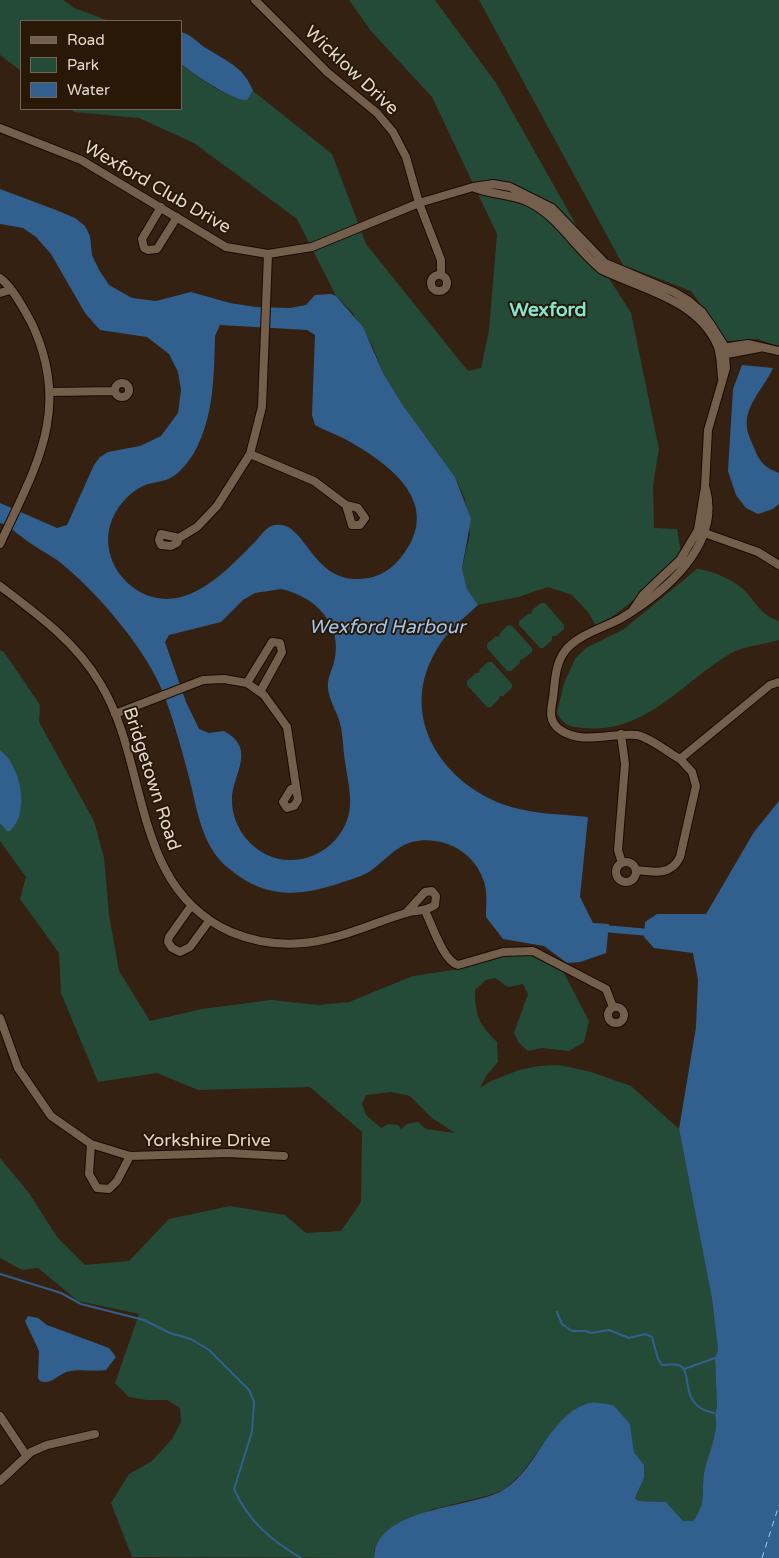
<!DOCTYPE html>
<style>
body{margin:0}
#map{position:relative;width:779px;height:1558px;overflow:hidden;background:#342111;font-family:"Varela Round",sans-serif}
canvas{display:block}
.legend{position:absolute;left:20px;top:20px;width:162px;height:90px;box-sizing:border-box;background:#2a1807;border:1px solid #746456;margin:0;padding:6px 9px;list-style:none;font-size:15px;color:#e4d7cd}
.legend li{display:flex;align-items:center;gap:10px;height:25px}
.legend b{width:25px;border:1px solid #746456}
</style>
<div id="map">
<canvas width="779" height="1558"></canvas>
<ul class="legend">
<li><b style="height:6px;background:#745e4c"></b>Road</li>
<li><b style="height:14px;background:#244b38"></b>Park</li>
<li><b style="height:14px;background:#31608e"></b>Water</li>
</ul>
</div>
<script>
const g = document.querySelector('canvas').getContext('2d');
g.lineJoin = 'round';
function fill(path, color) { g.fillStyle = color; g.fill(path, 'evenodd'); }
function stroke(path, color, width, dash) { g.strokeStyle = color; g.lineWidth = width; g.lineCap = dash ? 'butt' : 'round'; g.setLineDash(dash || []); g.stroke(path); }
function write(font, color, halo, rows, align = 'center') {
  g.font = font + ' "Varela Round",sans-serif'; g.lineWidth = 4; g.setLineDash([]); g.textBaseline = 'middle'; g.strokeStyle = halo; g.fillStyle = color; for (const [text, x, y, turn = 0] of rows) {
    g.save(); g.translate(x, y); g.rotate((+turn || 0) * Math.PI / 180); g.textAlign = isNaN(turn) ? turn : align; if (halo) g.strokeText(text, 0, 0); g.fillText(text, 0, 0); g.restore();
  }
}
const green = new Path2D(`
 M0,0h63l11,8 35,13h-88v50l-21,-16z
 M349,0h86l61,83 88,156 47,74 28,136 -6,36 1,43 23,1 4,24c-27,26 -51,56 -85,73l-8,-14 -16,-17 -24,-8 -30,10 -40,8 -11,-16 -5,-21 8,-34 -5,-35 -10,-22 -53,-73 -19,-31 -11,-28 -19,-32 -17,-17 -39,-77 -103,-76 -55,-25 -65,-6 -4,-3h111v-45c16,14 45,33 66,36l6,-9 79,63 34,90 102,127 13,-3 8,-38 8,-96 -65,-137 -61,-66z
 M479,0h300v347l-21,-8 -31,2 -36,-50 -68,-26z
 M697,569c14,1 37,11 47,21 13,13 16,25 35,31v19c-14,4 -40,7 -51,15 -46,28 -84,79 -143,73 -14,-1 -21,-2 -28,-15l7,-30 11,-24 11,-11 38,-19z
 M541,603h4l19,22v4l-8,7h-4v4l-9,8h-3l-21,-23v-4l9,-7h4v-4z
 M508,625l4,1 20,22v4l-9,7 -3,1v3l-9,8h-4l-20,-23v-4l9,-8 3,1 1,-4z
 M0,650l4,2 36,53 -1,17 55,99 10,37 5,57 10,56 31,50 52,-12 69,-9 48,5 30,-3 64,-26 47,-7 27,-11 26,-5 23,3 27,15 26,50 -5,21 -15,9 -27,-3 -14,3 -9,-8 -5,-10 14,-39 -5,-10 -15,3 -13,-9 -9,2 -11,10c0,26 4,34 22,52l1,20 -12,14 -6,12 11,-7 28,-11 20,-4 21,-1 31,7 40,14 48,43 33,170 6,51 -3,8 2,50c-4,7 0,12 -1,19 -2,16 -9,31 -12,46 -3,21 3,29 -11,48h-10l-17,-19 -28,-1 -3,-3 9,-20v-13l-10,-13 -4,-28 -70,-2 -39,52 -16,15 -15,6 -60,15 -56,40v8l-242,-1 -21,-54 18,-29 23,-13 20,-22 9,-17 -1,-14 -13,-8h-20l-18,-3 -14,-14 24,-69 -61,-13 -40,-33 -16,2 -22,-12v-100l29,35 28,44 28,28 44,-4 40,-42 61,-13 55,9 21,18 35,-2 20,-29 1,-70 -52,-45 -112,3 -41,-17 -59,9 -37,-89 -2,-40 -39,-54 6,-22 -26,-36zM391,1092l19,4 22,22 23,15 -29,-4 -8,-7 -11,2 -6,5 -3,-4 -10,-1 -7,4 -15,-13 -4,-11 4,-9z
 M488,662h4l20,22v4l-9,8h-3l-1,3 -8,8h-4l-20,-22v-4l9,-8h3l1,-4z`);
const water = new Path2D(`
 M181,32c11,3 15,9 23,15 20,13 40,19 49,44l-6,9c-14,1 -54,-26 -66,-36z
 M0,189l56,21 19,8 10,8 5,10 2,19 7,15 10,15 23,13 24,3 35,-9 39,11 26,4 34,1 16,-3 9,-10 16,-1 5,2 27,31 20,46 19,31 53,73 16,42 -9,49 5,21 11,16c-15,14 -31,26 -41,44 -39,64 1,130 65,155 27,10 57,10 86,13l-8,80 13,26 16,1 -3,29 -26,9 -13,1 -23,-17 -41,-7 -17,-22c0,-12 2,-26 -3,-38 -10,-28 -41,-44 -71,-37 -18,5 -28,20 -43,30 -9,5 -20,8 -29,11 -44,15 -77,15 -113,-16 -26,-22 -30,-59 -38,-90 -7,-26 -14,-52 -23,-77 -16,-47 -70,-110 -109,-140 -12,-8 -24,-14 -35,-23 -8,-5 -12,-12 -22,-14v-20l57,25 10,-3 27,-60 6,-8 8,-5 32,-6 21,-10 17,-23 3,-23 -3,-18 -9,-18 -22,-17 -47,-7 -15,-17 -34,-59 -15,-17 -13,-9 -23,-4zM220,325l87,5 8,5 -3,80 3,10c9,5 18,8 26,12 36,19 95,56 70,105 -8,15 -20,30 -38,35 -62,15 -65,-58 -98,-52 -9,1 -15,12 -21,18 -28,28 -68,72 -112,50 -17,-9 -30,-25 -33,-44 -5,-26 12,-53 36,-64 8,-3 19,-3 27,-8 9,-5 16,-15 22,-24 20,-36 20,-77 21,-117zM281,589c34,7 63,36 53,73 -2,9 -7,16 -6,26 1,12 9,24 12,35 3,12 3,26 5,38 2,15 6,31 5,45 -2,30 -29,54 -59,54 -32,1 -60,-29 -59,-61 1,-26 25,-50 -8,-68l-15,2 -10,-4 -13,-27 -21,-60 4,-7 52,-13 22,-22 12,-7z
 M742,365l31,3c-8,19 -29,37 -26,60 1,7 5,15 8,22 4,12 12,19 24,23v31l-6,5 -15,5 -12,-6 -10,-13 -8,-24 5,-82z
 M0,750c20,15 31,61 10,81h-3l-7,-8z
 M779,801v757h-405c2,-53 101,-49 131,-69 33,-22 43,-71 81,-85 7,-3 19,0 27,1l17,19 4,28 10,13v13l-9,20 3,3 28,1 17,19h10c14,-19 8,-28 11,-48 3,-15 10,-30 12,-46 1,-7 -3,-12 1,-19l-2,-50 3,-8 -6,-51 -33,-170 17,-102 2,-47 -5,-27 -39,-5 -10,-11 1,-15 12,-8h49l48,-82z
 M28,1316l10,2 9,7 62,23 7,9 -10,13c-13,2 -28,-2 -40,2 -9,4 -16,13 -26,9l-2,-3 1,-27 -14,-30z`);
const stream = new Path2D(`
 M0,1274l61,19 20,11 63,16 26,13 21,6 18,11 40,40 5,12 -2,30 -18,57c14,32 38,52 67,69
 M557,1312l5,12 10,7h14l5,2 18,-3 20,8 16,-4 7,3 6,22 4,6c5,0 12,-1 16,0 17,4 -2,41 36,48
 M684,1369l31,-11`);
const canal = new Path2D(`
 M609,929l35,3`);
const ferry = new Path2D(`
 M762,1558l17,-53`);
const minor = new Path2D(`
 M255,0l72,72 50,41 16,19 13,25 13,46 22,57v15
 M0,128l81,32 145,87 42,7 44,-7 107,-44 54,-16 20,-3 17,3 42,21 53,55 69,29 15,9 13,11 9,13 14,22v7l1,14 -18,62 -3,57 -7,43 -18,30 -37,35 -10,15
 M475,188c15,6 33,6 49,12 34,14 50,48 78,70 41,20 97,30 116,77 3,9 3,21 4,31
 M161,207l-19,32 2,9 4,2 9,-1 20,-32
 M431 283a8 8 0 1 1 16 0a8 8 0 1 1-16 0Z
 M0,278c12,8 25,33 32,46 40,86 4,142 -32,220
 M0,293l10,-3
 M722,348l26,-4 31,7
 M721,355l38,-7
 M115 390a7 7 0 1 1 14 0a7 7 0 1 1-14 0Z
 M51,392l64,-1
 M250,454l64,27 32,24 12,3 7,10 -5,7h-8l-6,-20
 M699,531l59,21 21,13
 M179,538l-18,-4 -2,6 2,5 10,1 6,-3 2,-5 18,-11 20,-21 33,-52 12,-47 6,-153
 M0,586c37,28 76,56 100,97 50,81 30,204 131,249 31,13 63,15 96,7 27,-6 52,-18 79,-26 10,-3 19,-1 29,-8l1,-9 -4,-5 -7,1 -19,21
 M247,683l25,-41 8,1 2,9 -22,40
 M115,714l88,-34 21,-1 23,4 17,12 23,32 11,73 -4,6 -7,2 -4,-6 8,-13 3,-1
 M621,734l4,30 -7,86 4,13
 M680,759c-13,-7 -29,-21 -43,-24 -25,-3 -55,11 -78,-6 -11,-9 -8,-19 -6,-31 2,-16 2,-34 12,-47 12,-16 38,-23 55,-32 44,-26 101,-73 86,-130
 M616 872a10 10 0 1 1 20 0a10 10 0 1 1-20 0Z
 M636,870c18,2 35,6 44,-13l16,-71 -4,-14 -12,-13 90,-74 9,-3
 M191,906l-22,31 -1,5 4,6 8,4 10,-5 19,-26
 M425,911c7,13 18,50 33,54l45,-13 30,-1 73,38 7,18
 M608 1015a8 8 0 1 1 16 0a8 8 0 1 1-16 0Z
 M0,1018l18,50 33,48 40,28 39,12 98,-3 56,3
 M91,1144l-2,30 8,14 12,1 8,-8 13,-25
 M0,1416l26,39
 M0,1481l31,-29 16,-7 48,-11`);
const streetNames = [
 ["Wicklow Drive",351,71,43],
 ["Wexford Club Drive",157,188,30],
 ["Bridgetown Road",151,779,72],
 ["Yorkshire Drive",207,1141]
];
const neighbourhoodNames = [
 ["Wexford",548,311]
];
const waterNames = [
 ["Wexford Harbour",387,628]
];
fill(green, '#244b38');
fill(water, '#31608e');
stroke(stream, '#31608e', 2);
stroke(canal, '#31608e', 7);
stroke(ferry, '#9fc7f1', 1, [6, 5]);
stroke(minor, '#1b0a00', 10);
stroke(minor, '#745e4c', 8);
write('18px', '#e4d7cd', '#2a1807', streetNames);
write('bold 19px', '#82e8d3', '#2a1807', neighbourhoodNames);
write('italic 19px', '#9fc7f1', '#2a1807', waterNames);
</script>
